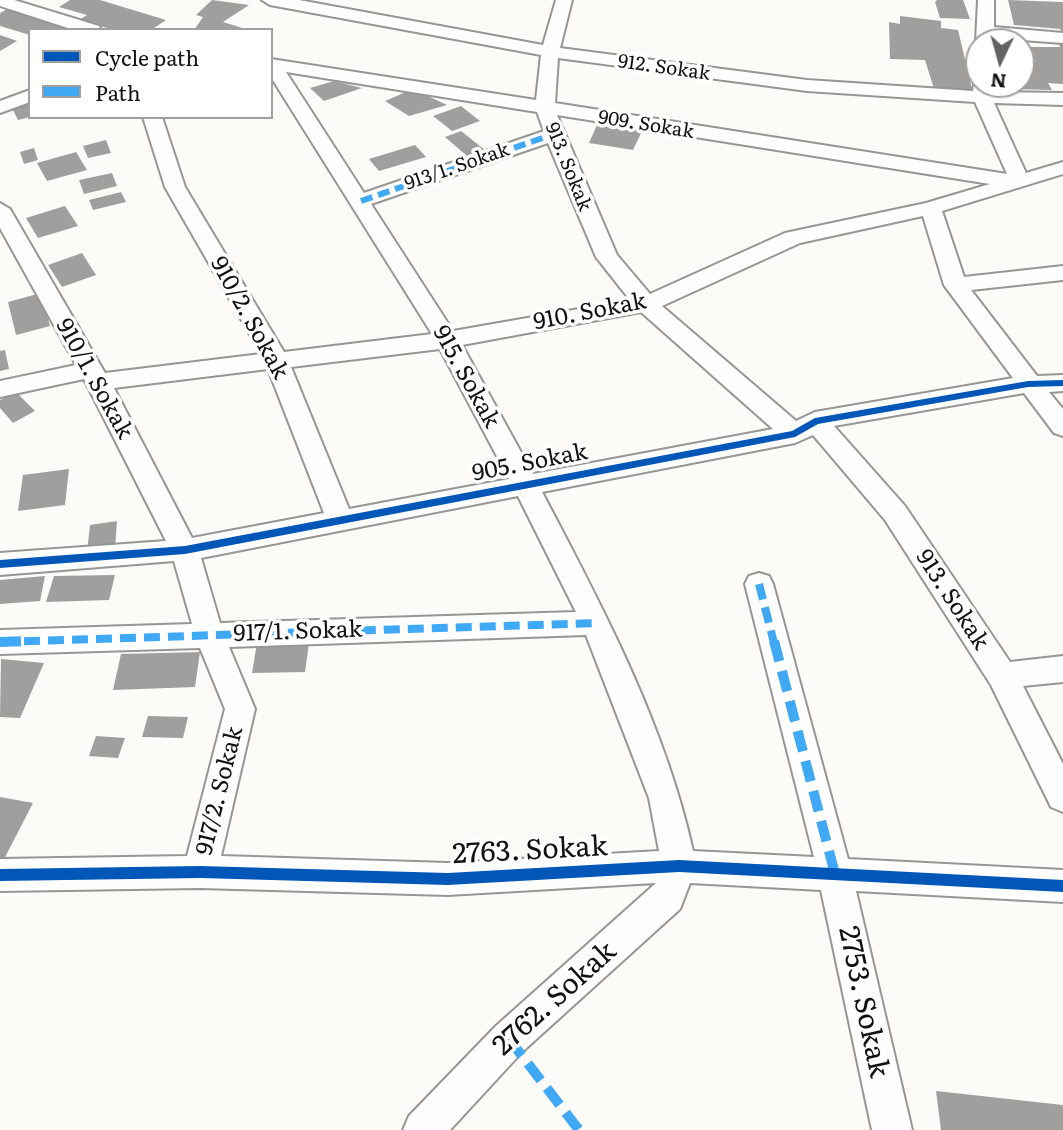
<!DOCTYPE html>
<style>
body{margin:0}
#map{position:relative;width:1063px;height:1130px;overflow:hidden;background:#fcfbf8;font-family:Literata,serif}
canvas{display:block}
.legend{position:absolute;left:28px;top:28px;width:245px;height:91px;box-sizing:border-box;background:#fff;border:2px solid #a0a0a0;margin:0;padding:9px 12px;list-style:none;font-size:21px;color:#111}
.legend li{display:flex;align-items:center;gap:14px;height:35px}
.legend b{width:35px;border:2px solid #a0a0a0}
.north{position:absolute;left:965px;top:28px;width:70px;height:70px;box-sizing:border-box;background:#fff;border:2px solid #a0a0a0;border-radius:50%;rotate:185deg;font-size:19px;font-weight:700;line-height:28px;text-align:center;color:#111}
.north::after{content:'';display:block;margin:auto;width:24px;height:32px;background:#636362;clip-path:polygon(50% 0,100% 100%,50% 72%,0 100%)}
</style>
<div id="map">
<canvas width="1063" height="1130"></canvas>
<ul class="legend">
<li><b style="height:9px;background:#0057b8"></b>Cycle path</li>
<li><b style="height:9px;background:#3fa9f5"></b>Path</li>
</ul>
<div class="north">N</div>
</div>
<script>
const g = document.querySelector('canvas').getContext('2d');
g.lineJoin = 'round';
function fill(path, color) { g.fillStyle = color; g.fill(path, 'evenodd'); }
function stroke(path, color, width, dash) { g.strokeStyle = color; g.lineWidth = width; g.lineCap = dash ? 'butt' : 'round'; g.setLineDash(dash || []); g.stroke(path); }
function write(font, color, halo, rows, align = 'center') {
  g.font = font + ' Literata,serif'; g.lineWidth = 7; g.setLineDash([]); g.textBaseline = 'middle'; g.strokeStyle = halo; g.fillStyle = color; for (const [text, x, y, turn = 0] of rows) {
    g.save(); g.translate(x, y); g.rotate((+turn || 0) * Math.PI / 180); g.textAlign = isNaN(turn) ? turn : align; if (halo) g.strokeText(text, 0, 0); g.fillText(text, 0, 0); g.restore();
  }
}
const building = new Path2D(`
 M70,0h30l66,20 -15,10h-37l-35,-10 8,-5 -28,-8z
 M212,0l37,5 -26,17 26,8h-55l9,-13 -7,-2z
 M937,0h26l7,19 -30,-1 -5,-16z
 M1008,0l55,2v31l-3,-4 -46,-4z
 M11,7l56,17 -9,6h-28v5l-30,-9v-13z
 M900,16l41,5v7l17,2 15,63 -38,-1 -10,-32 -35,-1 -1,-37 11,2z
 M0,35l17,6 -17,10z
 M1059,44l4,1v39l-15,-1 4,7 -44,-1 -2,-5h15v-22h16l-12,-2 -4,-13h39z
 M334,81l28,7 -38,13 -14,-13z
 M413,89l34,16 -38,11 -24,-15z
 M30,101v16l-12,3 -7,-14z
 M461,106l19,15 -28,10 -19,-15z
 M597,125l45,6 -9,19 -44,-7z
 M461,131l24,19 -18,6 -22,-19z
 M106,140l5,13 -23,5 -5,-12z
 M415,145l11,12 -47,14 -10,-12z
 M34,148l4,12 -14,4 -4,-12z
 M76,152l11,18 -40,11 -10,-18z
 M112,173l5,13 -33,8 -5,-14z
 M121,192l5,10 -33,8 -4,-10z
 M65,206l13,20 -40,12 -12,-20z
 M82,253l14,22 -34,12 -14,-22z
 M41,293l9,33 -34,9 -8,-33z
 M5,350l4,19 -9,2v-20z
 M16,392l19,19 -22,12 -13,-15v-8z
 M69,469l-4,36 -47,6 5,-36z
 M117,521l-2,27 -28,4 3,-27z
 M115,575l-6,25 -63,2 8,-26z
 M45,576l-5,25 -40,3v-24z
 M257,643h52l-4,29 -53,1z
 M200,652l-5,35 -82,3 8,-36z
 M1,659l43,4 -24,55 -20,-1z
 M148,716l40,1 -5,21 -41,-1z
 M96,736l29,2 -7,20 -29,-2z
 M0,797l33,6 -33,64z
 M936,1091l127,14v25h-122z`);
const minor = new Path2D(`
 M0,0h14l85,26 2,4h-27l-74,-24z
 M262,0h37l244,45 13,-45h16l-12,48 247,32 166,11 1,-7 5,-5v5h13v8l71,1v12l-69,-2 32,70 37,-11v12l-121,37 22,66 99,-11v14l-92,10 66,86 26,-1v16l-14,1 14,17v27l-9,-3 -30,-40 -190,33 71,80 105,156 53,-6v26l-40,4 40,78v48l-12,-5 -60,-122 -106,-165 -72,-85 -18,8 -253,49c60,114 123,232 151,359l121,6 -69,-273 4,-8 10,-3 10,3 4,8 75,275 215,11v32l-207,-11 56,239h-40l-51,-240 -131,-7 -10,26 -158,143 -72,78h-47l6,-14 87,-90 160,-143 -208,12 -248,-7 -200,3v-32l187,-3 38,-147 -25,-61 -200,6v-24l192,-6 -18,-63 -174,14v-22l166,-12 -82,-162 -84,18v-16l76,-16 -76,-137v-25l10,6 95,164 156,-19 -96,-167 -22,-70h19l23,70 99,165 148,-18 -161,-257v-18l265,41 5,-45 -271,-50zM558,58l249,33 168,11 32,72 -452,-71zM286,72l251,40 7,19 -180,62zM557,115l433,69 -64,19 -141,30 -135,61 -33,-39zM548,143l48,114 34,43 -177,31 -82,-127zM923,216l21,69 69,93 -198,34 -19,9 -134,-115 138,-63zM641,312l132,117 -240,45 -71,-129zM440,349l69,130 -160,30 -58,-142zM268,369l56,144 -132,25 -78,-150zM518,496l58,116 -356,11 -19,-65zM586,635l63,163 10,53 -211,12 -227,-7 34,-147 -26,-62z
 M978,0h16v27l69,6v10l-69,-5v4h-15v4l-3,-4z
 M30,90v12l-30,11v-12z`);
const quietFar2 = new Path2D(`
 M361,201l193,-67`);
const quietFar1 = new Path2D(`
 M759,584l15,59
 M0,642l596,-19`);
const quiet = new Path2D(`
 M774,641l61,233
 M0,642l27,-1
 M509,1039l70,91`);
const cycleway = new Path2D(`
 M1063,380v6l-35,1 -210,37 -23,13 -610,117 -185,14v-8l185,-14 607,-115 23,-13 213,-37z
 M679,860l384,20v12l-384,-20 -231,13 -248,-7 -200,3v-12l200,-3 248,7z`);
const farStreetnames = [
 ["912. Sokak",664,68,8],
 ["909. Sokak",646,125,9],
 ["913/1. Sokak",457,167,-19],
 ["913. Sokak",568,167,68]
];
const streetNames = [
 ["910. Sokak",590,312,-11],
 ["910/2. Sokak",249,318,61],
 ["915. Sokak",466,377,61],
 ["910/1. Sokak",94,379,61],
 ["905. Sokak",530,463,-11],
 ["913. Sokak",952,600,57],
 ["917/1. Sokak",298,632,-2],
 ["917/2. Sokak",220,791,-76]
];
const nearStreetnames = [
 ["2763. Sokak",530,851,-3],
 ["2762. Sokak",555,999,-42],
 ["2753. Sokak",863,1002,78]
];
fill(building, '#a09f9d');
stroke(minor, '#979695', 4);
fill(minor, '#fffefe');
stroke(quietFar2, '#3fa9f5', 6, [12, 6]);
stroke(quietFar1, '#3fa9f5', 8, [16, 8]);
stroke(quiet, '#3fa9f5', 10, [21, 10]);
fill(cycleway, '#0057b8');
write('19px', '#111', '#fff', farStreetnames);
write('23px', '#111', '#fff', streetNames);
write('28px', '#111', '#fff', nearStreetnames);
</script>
